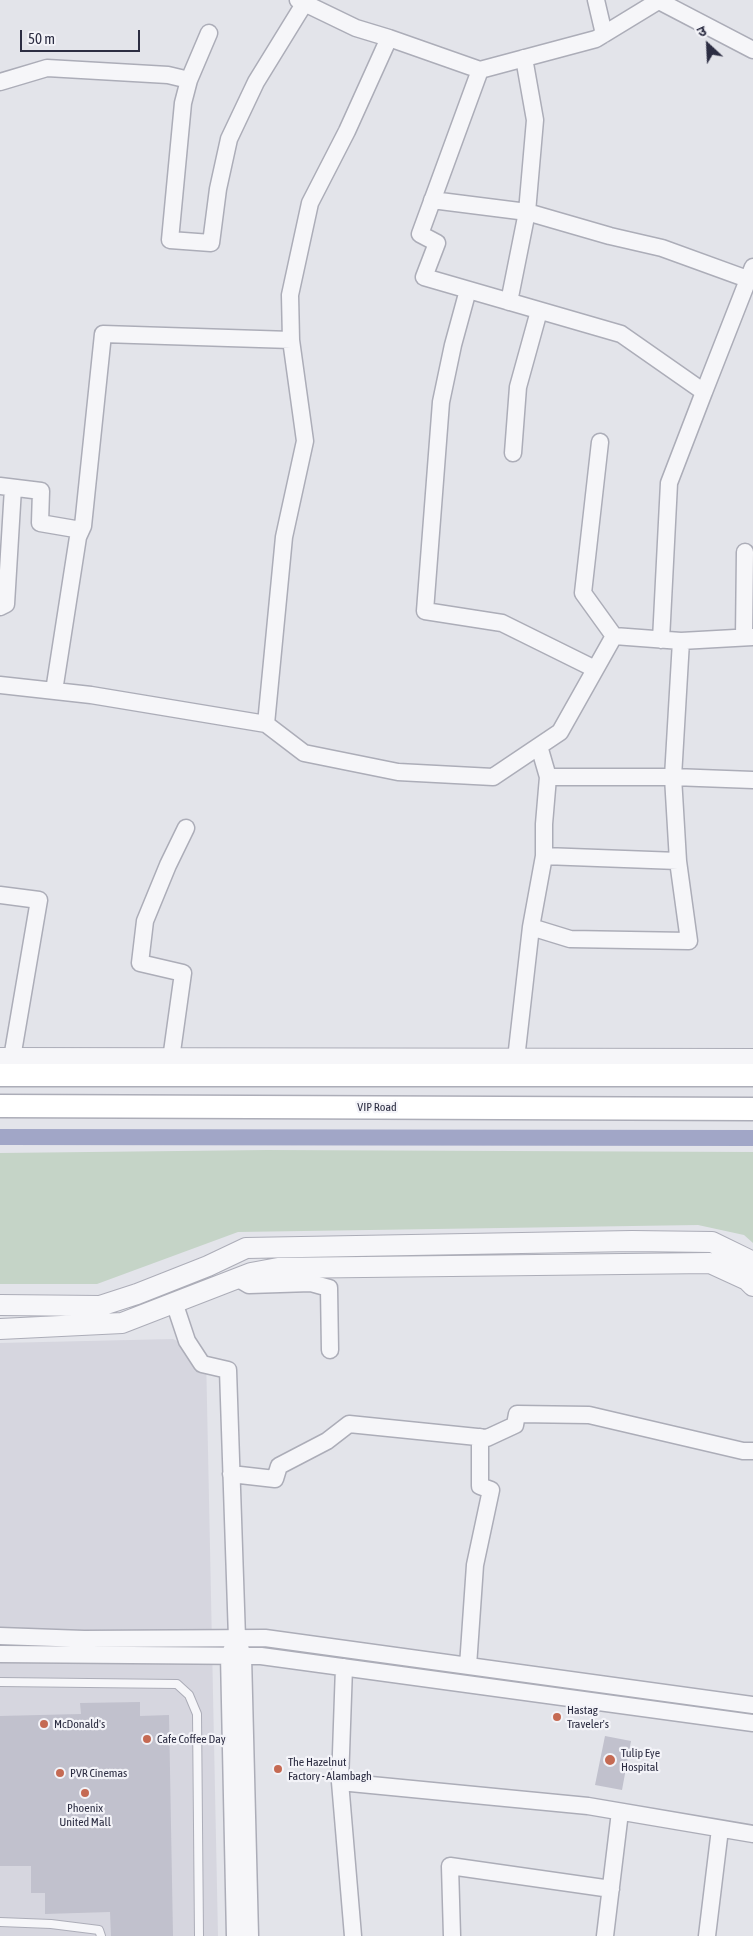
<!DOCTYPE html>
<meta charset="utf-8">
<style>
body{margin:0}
#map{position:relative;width:753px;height:1936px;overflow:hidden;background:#e3e4ea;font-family:"Asap Condensed","Noto Sans Devanagari",sans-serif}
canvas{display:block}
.north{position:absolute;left:683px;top:20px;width:50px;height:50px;-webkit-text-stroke:4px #f3f3f8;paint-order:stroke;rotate:335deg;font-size:14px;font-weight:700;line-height:20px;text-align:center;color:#2c2d42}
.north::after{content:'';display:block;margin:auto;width:18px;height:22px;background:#2c2d42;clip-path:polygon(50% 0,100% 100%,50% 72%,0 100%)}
.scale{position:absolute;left:20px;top:30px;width:120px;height:22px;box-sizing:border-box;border:2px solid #2c2d42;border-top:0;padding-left:6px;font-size:15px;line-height:18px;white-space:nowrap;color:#2c2d42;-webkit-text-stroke:4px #f3f3f8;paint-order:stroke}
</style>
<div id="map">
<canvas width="753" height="1936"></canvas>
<div class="north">उ</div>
<div class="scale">50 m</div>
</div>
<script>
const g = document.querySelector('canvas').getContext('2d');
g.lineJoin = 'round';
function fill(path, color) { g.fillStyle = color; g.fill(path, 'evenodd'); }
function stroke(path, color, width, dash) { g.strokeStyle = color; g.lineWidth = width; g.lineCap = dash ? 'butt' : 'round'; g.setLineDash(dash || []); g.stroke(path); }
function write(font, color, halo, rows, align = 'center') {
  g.font = font + ' "Asap Condensed",sans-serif'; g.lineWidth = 4.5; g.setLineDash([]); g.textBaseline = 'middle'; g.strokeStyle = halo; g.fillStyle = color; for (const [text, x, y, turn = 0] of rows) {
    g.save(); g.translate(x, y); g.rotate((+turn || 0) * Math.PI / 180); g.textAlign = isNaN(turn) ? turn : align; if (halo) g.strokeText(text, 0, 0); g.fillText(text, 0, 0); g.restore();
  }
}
const built = new Path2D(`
 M173,1339l33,15 12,582h-218v-593z`);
const green = new Path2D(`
 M267,1150l486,2v91l-9,-8 -46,-10 -460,7 -141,52h-97v-131z`);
const canal = new Path2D(`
 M0,1137l753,1`);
const building = new Path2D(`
 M140,1702v14l29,-1 4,221h-62l-1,-24 -65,2v-21h-14v-27h-31v-150l81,-2 -1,-11z
 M605,1736l26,5 -9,49 -27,-5z`);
const service = new Path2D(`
 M0,1682l177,2 12,11 8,19 2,222
 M0,1922l51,2 48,6 2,6`);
const minor = new Path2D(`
 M298,0l58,28 33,10
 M596,0l8,34
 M659,1l94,49
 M209,33l-20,47 -6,23 -13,137 41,3 7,-54 11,-50 27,-57 48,-78
 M524,58l11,62 -8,92 83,24 52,12 91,33
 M480,70l-60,164 17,9 -13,34 197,57 83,58 -35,91 -8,157
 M0,82l47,-14 121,7 21,5
 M432,200l95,12 -18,90
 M468,290l-15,55 -12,57 -16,209 77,12 93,46
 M704,392l49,-125
 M600,442l-17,151 31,43
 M513,453l5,-66 21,-76
 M0,486l41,5 -1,32 41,7
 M0,607l6,-3 7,-116
 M744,637l1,-85
 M681,641l-8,136 80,3
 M0,685l91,10 175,29 18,-187 21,-96 -14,-101 -1,-45 20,-92 37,-72 42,-93 91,32 116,-31 64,-39
 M54,691l24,-154 5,-11 20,-192 188,6
 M266,724l38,29 94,19 95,5 67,-45 54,-96 67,5 72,-4
 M539,746l9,31h125l5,84 -134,-5v-32l4,-47
 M0,895l39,5 -27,158
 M531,927l39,12 119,2 -11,-80
 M171,1059l12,-86 -43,-10 5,-42 23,-56 18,-37
 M516,1059l15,-132 13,-71
 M237,1278l12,7 62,-2 18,5 1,62
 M174,1302l13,39 15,23 26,6 9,268 6,18 7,280
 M231,1474l44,5 4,-13 48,-25 22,-17 138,14 28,-13 2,-11 72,1 154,36h10
 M0,1636l84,3 181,-1 488,67
 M233,1647l-4,8 6,281
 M0,1654l261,2 492,67
 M468,1666l7,-101 16,-75 -11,-4v-49
 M344,1667l-4,115 13,154
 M340,1782l248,24 165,28
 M452,1936l-2,-70 161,23
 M605,1936l15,-124
 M707,1936l13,-107`);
const tertiary = new Path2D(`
 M0,1058l753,1
 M0,1305l100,1 37,-12 71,-28 38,-18 386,-7 80,1 41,20
 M0,1329l122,-6 129,-50 27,-5 432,-5 37,17 6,6`);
const secondary = new Path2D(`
 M0,1075h753
 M0,1106l753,3`);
const markers = [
 [557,1717,5,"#c56a53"],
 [44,1724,5,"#c56a53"],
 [147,1739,5,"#c56a53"],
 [610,1760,6,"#c56a53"],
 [278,1769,5,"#c56a53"],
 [60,1773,5,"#c56a53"],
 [85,1793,5,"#c56a53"]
];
const streetNames = [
 ["VIP Road",377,1107]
];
const poiNames = [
 ["Hastag",567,1710],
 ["Traveler's",567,1724],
 ["McDonald's",54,1724],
 ["Cafe Coffee Day",157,1739],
 ["Tulip Eye",621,1753],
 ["Hospital",621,1767],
 ["The Hazelnut",288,1762],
 ["Factory - Alambagh",288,1776],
 ["PVR Cinemas",70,1773],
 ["Phoenix",85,1808,"center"],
 ["United Mall",85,1822,"center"]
];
fill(built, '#d6d6df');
fill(green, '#c5d4c7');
stroke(canal, '#a1a6c7', 16);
fill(building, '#c1c1cd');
stroke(service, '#acadb8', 10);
stroke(minor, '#acadb8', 19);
stroke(tertiary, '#acadb8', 22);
stroke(secondary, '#acadb8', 25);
stroke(service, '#f6f6f9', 8);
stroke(minor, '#f6f6f9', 16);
stroke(tertiary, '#f6f6f9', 20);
stroke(secondary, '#fff', 22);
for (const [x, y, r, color] of markers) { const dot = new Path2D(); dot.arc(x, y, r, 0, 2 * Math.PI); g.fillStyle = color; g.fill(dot); stroke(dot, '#f3f3f8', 2); }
write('12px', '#2c2d42', '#f3f3f8', streetNames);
write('12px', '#2c2d42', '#f3f3f8', poiNames, 'left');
</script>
